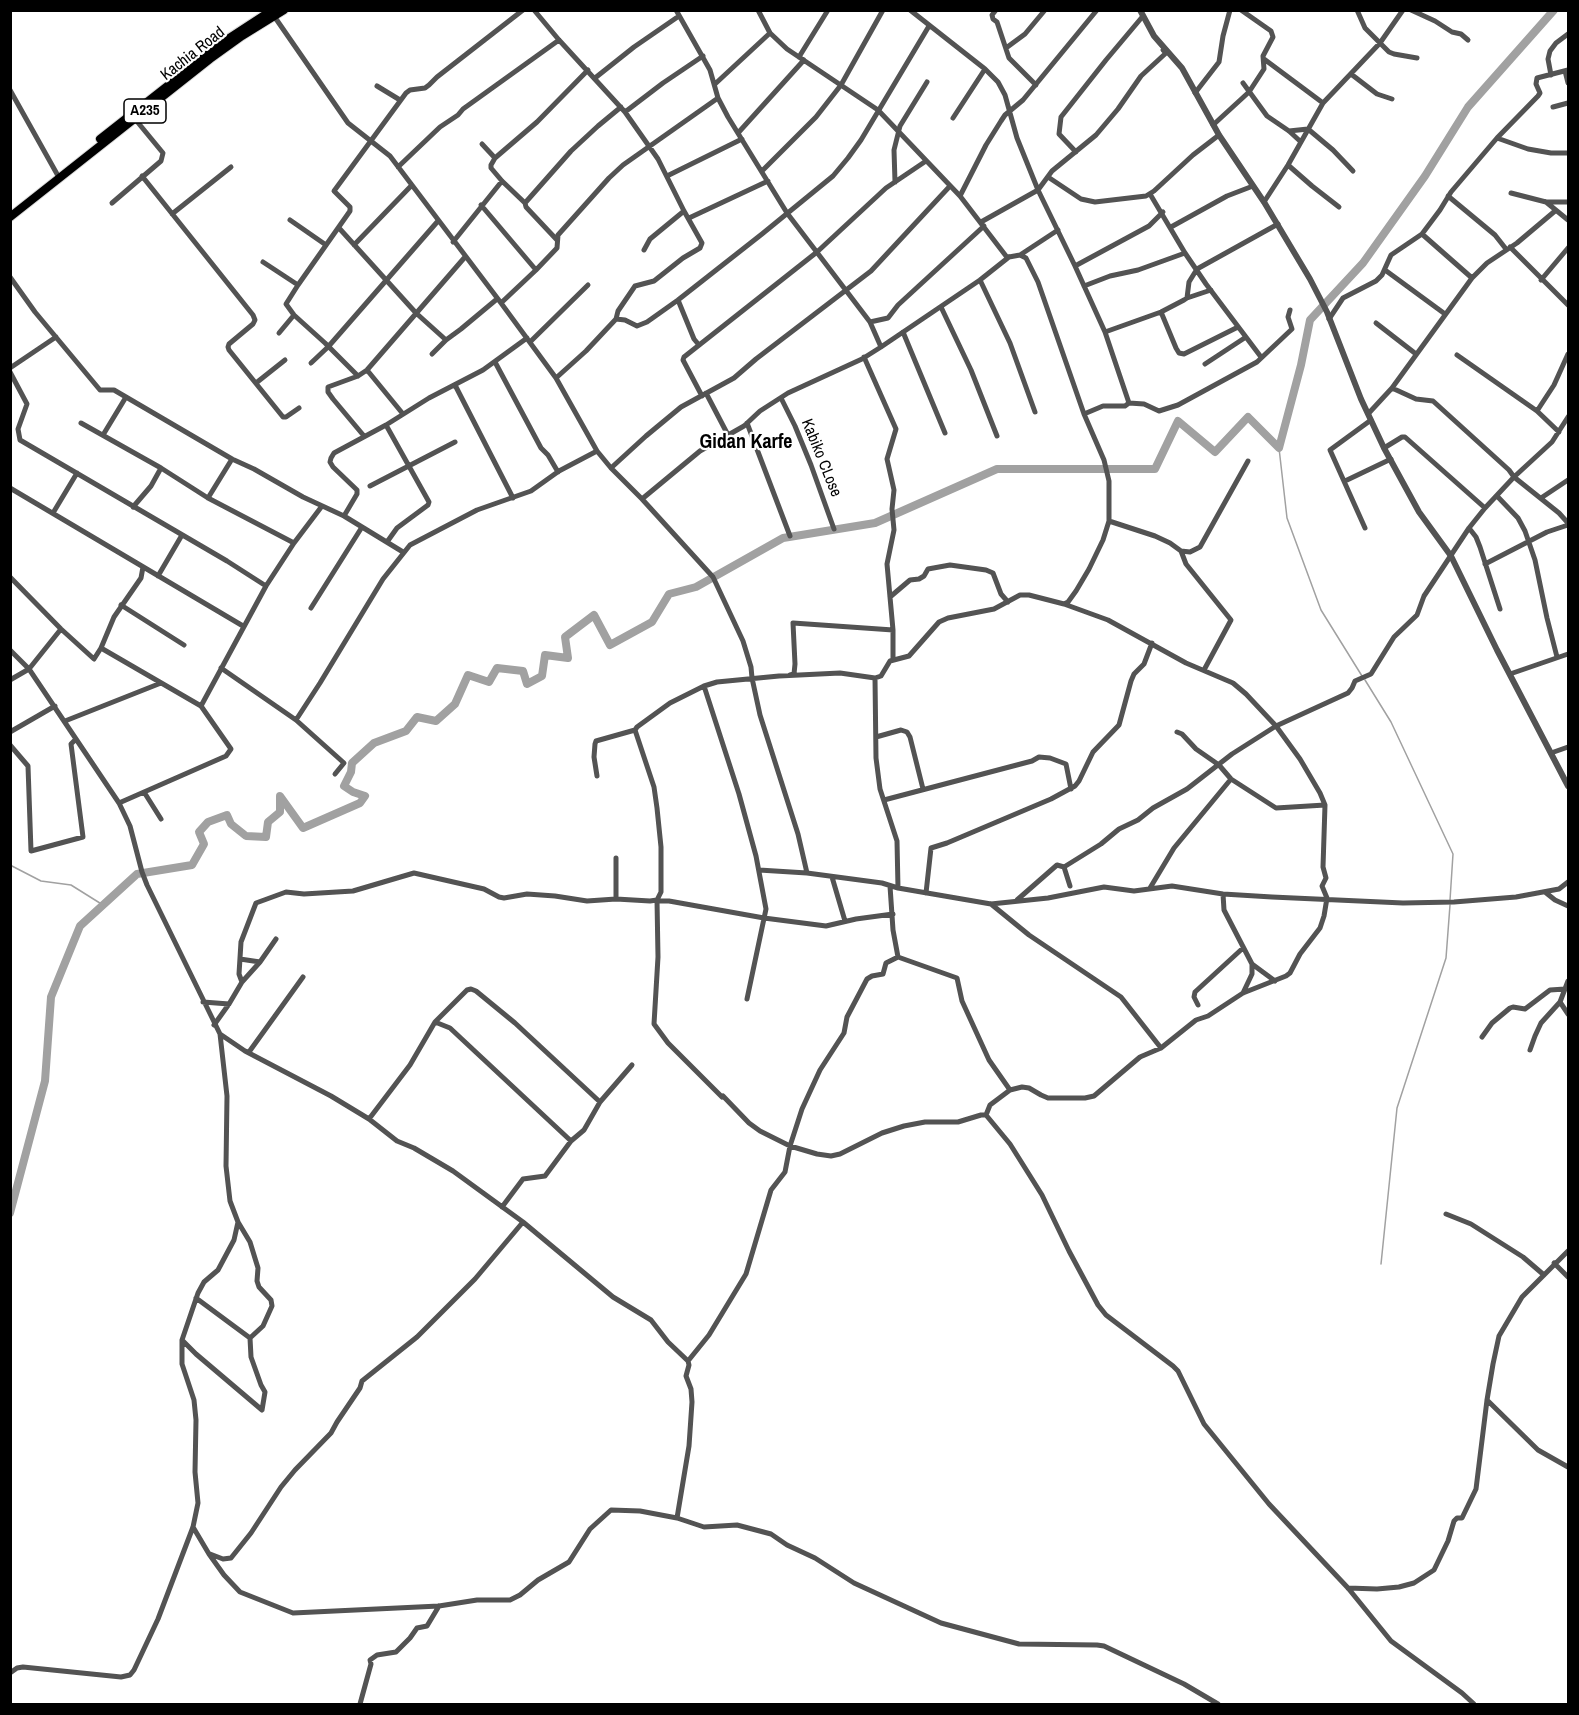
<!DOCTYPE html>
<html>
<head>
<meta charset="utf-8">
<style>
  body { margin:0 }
  #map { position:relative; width:1579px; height:1715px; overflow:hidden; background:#fff; font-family:"Archivo Narrow",sans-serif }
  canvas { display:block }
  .frame { position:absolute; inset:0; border:12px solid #000; pointer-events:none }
</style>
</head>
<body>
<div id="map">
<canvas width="1579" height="1715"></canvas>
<div class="frame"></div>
</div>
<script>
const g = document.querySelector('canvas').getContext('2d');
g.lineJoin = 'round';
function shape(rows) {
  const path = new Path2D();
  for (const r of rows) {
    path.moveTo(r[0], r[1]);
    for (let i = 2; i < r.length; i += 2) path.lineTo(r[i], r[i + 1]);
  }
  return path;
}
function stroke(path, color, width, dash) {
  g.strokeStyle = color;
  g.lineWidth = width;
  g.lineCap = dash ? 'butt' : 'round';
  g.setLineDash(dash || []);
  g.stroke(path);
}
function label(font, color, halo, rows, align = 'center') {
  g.font = font + ' "Archivo Narrow",sans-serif';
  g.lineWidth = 4.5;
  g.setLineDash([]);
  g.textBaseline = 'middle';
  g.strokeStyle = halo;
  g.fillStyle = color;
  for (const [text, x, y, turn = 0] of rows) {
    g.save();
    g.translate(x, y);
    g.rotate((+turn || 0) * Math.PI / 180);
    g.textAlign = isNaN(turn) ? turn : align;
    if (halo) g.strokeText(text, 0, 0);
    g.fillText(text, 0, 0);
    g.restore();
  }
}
stroke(shape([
  [1279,448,1287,518,1321,610,1362,676],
  [1365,680,1391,722,1453,854,1450,900],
  [10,865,41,881,71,885,103,905],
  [1381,1264,1397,1108,1446,958,1450,905]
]), '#a1a1a1', 1.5);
stroke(shape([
  [10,1213,45,1081,51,997,80,926,137,874,192,865,204,844,199,832,208,822,227,815,231,824,246,836,266,837,268,822,280,812,280,796,303,828,360,803,365,796,353,792,344,786,351,772,352,763,374,743,406,731,417,717,436,721,455,704,468,675,489,682,497,668,523,671,527,684,542,676,545,655,568,658,565,637,594,615,610,645,652,622,669,594,696,587,783,538,875,523,997,469,1155,469,1178,421,1215,452,1248,417,1279,448,1301,365,1310,320,1363,263,1425,176,1468,107,1554,10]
]), '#a1a1a1', 8);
const trunk = shape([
  [100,139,226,40,272,10],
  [10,217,210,59,242,36,284,10]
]);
stroke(trunk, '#dbdbdb', 10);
stroke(shape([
  [534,10,559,40,625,112,658,159,684,211,702,243,700,248,683,258,654,281,635,286,618,311,616,319],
  [676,10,710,70,718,98,728,117,787,213,870,322,881,347],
  [910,10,985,69,998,82,1005,95,1017,138,1038,190,1075,266,1105,332,1129,403],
  [996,10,992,15,993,19,997,22,1009,58,1036,85],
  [1357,10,1365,28,1389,52,1394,54,1417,58],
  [1411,10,1435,21,1452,32,1461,34,1468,40],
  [274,16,348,123,390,156,501,303,556,378,597,451,611,468,642,499,713,577,743,641,751,667,752,678,760,715,798,834,807,873],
  [1006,48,1025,34,1045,10],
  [799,57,828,10],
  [1264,59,1323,103],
  [1565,71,1568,83],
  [1351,74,1377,94,1392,99],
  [1551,75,1548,59,1550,51,1556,43,1568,34],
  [595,78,634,47,679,16],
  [1243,83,1267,116,1289,131,1301,142],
  [715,84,770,33],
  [377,86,400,100],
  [10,90,57,174],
  [1195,93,1219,62,1223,36,1230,10],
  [1553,107,1568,103],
  [625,112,663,83,703,56],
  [953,118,985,69],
  [1213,125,1249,92,1264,69,1263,56,1273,37,1271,31,1241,10],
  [1289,131,1308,129,1333,150,1353,171],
  [738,133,804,60],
  [1497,138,1528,149,1551,153,1568,153],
  [482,144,495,158],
  [1076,152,1059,134,1061,117,1106,60,1143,16],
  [1288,165,1312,186,1339,207],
  [398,167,440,127,458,115,463,109,559,40],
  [762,171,816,117,841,85,883,10],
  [142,176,253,315,255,320,253,324,229,344,228,347,229,350,283,417,286,417,299,408],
  [667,176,742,139],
  [1048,177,1081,199,1095,202,1146,196,1154,191,1193,155,1219,135],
  [895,182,894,150,900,126,927,82],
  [1511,193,1546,202,1568,202],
  [1150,194,1185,253,1206,284,1261,357],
  [960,196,986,145,1001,121,1005,115,1023,100,1097,10],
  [1448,196,1495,235,1506,249],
  [1264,202,1288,165,1323,103,1380,43,1403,10],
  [1546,202,1568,220],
  [112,203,161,161,163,153,135,119],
  [525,203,571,151,598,126,621,107],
  [481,205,536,270],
  [172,214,231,167],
  [689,218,768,181],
  [290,220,326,245],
  [981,222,1038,190,1052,171,1096,135,1118,109,1141,76,1166,53,1163,50],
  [1171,227,1227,196,1253,186],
  [339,228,416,313,446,340],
  [1422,234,1472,278],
  [557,240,526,207,525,203,502,181,491,168,491,165,495,158,537,122,588,70],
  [453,242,502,181],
  [354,245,411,186],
  [1510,247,1568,305],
  [644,250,650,239,684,211],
  [1020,255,1058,230],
  [263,262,298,285],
  [1075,266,1149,226,1163,212],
  [1385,270,1445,314],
  [10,277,35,312,100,390,114,390,126,397],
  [980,280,1010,343,1035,412],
  [1541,280,1568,248],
  [1084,286,1110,276,1138,270,1185,253],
  [1187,298,1211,290],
  [678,300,694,339,699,345],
  [501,303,536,270,557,248,558,235,609,178,623,165,718,98],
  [941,307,971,370,997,436],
  [1161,312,1176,348,1179,353,1184,354,1238,327],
  [1329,319,1343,298,1376,281,1382,275,1391,255,1422,234,1440,210,1451,192,1497,138,1538,96,1540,93,1536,84,1537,78,1568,70],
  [870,322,888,318,898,305,984,226],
  [1376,323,1416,354],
  [903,332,945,433],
  [1105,332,1161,312,1184,300,1187,298,1189,282,1197,269,1278,224],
  [279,333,294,315],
  [530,342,588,285],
  [432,354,446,340,461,329,497,299],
  [1457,355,1537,411,1559,432],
  [864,357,896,429,887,459,894,490,892,509,894,530,887,564,893,630,893,660],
  [495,362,541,448,548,455,558,472],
  [311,363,328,347,438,221],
  [1205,364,1246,337],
  [10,368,56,337],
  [367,370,403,414],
  [10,372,27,404,18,429,20,440,227,561,266,586],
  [358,376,325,343,294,315,286,304,298,285,350,211,350,207,334,191,406,93,410,90,425,88,429,85,437,77,523,10],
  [556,378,586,351,616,319,625,320,637,326,647,322,678,300,762,234,833,176,848,158,861,140,929,26],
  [256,383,285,360],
  [455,385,513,498],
  [1392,388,1416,399,1433,401,1509,470,1514,477,1559,513,1568,523],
  [706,393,728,435],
  [702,396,683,360,684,357,817,252,886,188,926,161],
  [781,398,795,426,811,465,834,529],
  [1537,411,1554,385,1568,354],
  [1084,414,1103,406,1125,406,1129,403,1144,404,1159,411,1178,405,1257,362,1292,329,1288,317,1290,310],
  [1368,414,1392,388,1472,278,1487,263,1517,243,1555,211],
  [81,423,161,468,208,498,294,543],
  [747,423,790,536],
  [386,425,429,502,428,505,397,528,387,542],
  [103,435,126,397,232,459,254,469,303,497,344,516,403,552],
  [364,436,333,399,328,392,328,387,358,376,367,370,465,257],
  [1384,448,1402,437,1405,437,1485,508],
  [611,468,646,436,681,407,734,378,756,359,871,271,950,186],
  [1345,481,1391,459],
  [370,486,455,442],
  [10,488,243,626],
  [1497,496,1518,518,1525,531,1535,560,1547,618,1557,657],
  [208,498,232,459],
  [1541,498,1568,480],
  [642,499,700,451,744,426,760,411,788,393,862,359,881,347,980,280,1009,257],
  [133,507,151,486,161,468],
  [53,513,77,473],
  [344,516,357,494,357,490,333,467,330,462,331,458,334,453,386,425,429,398,483,370,527,338],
  [1109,521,1155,536,1170,543,1181,551,1186,564,1231,620,1204,670],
  [1365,528,1330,450,1371,420],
  [1469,528,1476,537,1480,547,1500,609],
  [1181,551,1190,552,1200,547,1248,461],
  [1485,564,1547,532,1568,525],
  [158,576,182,535],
  [10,577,61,629,94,659,101,648,201,706,231,749,226,756,119,803],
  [890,597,910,580,919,579,924,576,928,569,950,565,986,570,993,573,1001,594,1008,602],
  [121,605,184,645],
  [311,608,362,527],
  [101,648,114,617,141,578,143,567],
  [10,650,29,669,119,803,130,826,142,872,147,885,220,1034,245,1051,331,1096,369,1119,397,1141,414,1148,453,1171,523,1222,613,1297,651,1320,668,1342,688,1361,689,1365,686,1376,691,1389,692,1402,689,1446,677,1518],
  [221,668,296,720,320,683,383,579,410,545,477,510,531,491,559,471,597,451],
  [1510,674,1568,654],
  [790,675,794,674,795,664,793,623,893,630],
  [875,678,876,758,880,789,897,841,898,888],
  [10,680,29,669,61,629],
  [704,686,739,794,756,856,766,909,747,999],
  [201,706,266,586,294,543,322,506],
  [296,720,344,763,335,774],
  [65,721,161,683],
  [10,732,55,706],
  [1177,732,1182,734,1196,749,1219,765,1231,779,1276,808,1325,805],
  [876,737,901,730,907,732,910,737,923,789],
  [10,745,28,766,31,851,83,837,71,744,76,739],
  [1551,753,1568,747],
  [597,776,594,757,595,744,596,741,635,730],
  [144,792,161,819],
  [884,800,1032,761,1039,757,1050,758,1066,764,1071,789],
  [1064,867,1070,886],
  [759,870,807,873,882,883,898,888,991,904,1048,898,1104,887,1134,891,1172,886,1223,894,1272,897,1403,903,1454,902,1516,897,1559,889,1568,882],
  [832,877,845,921],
  [890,886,893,930,898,957,957,978,962,1001,989,1060,1010,1090,990,1105,986,1115],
  [1150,888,1174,848,1231,779],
  [1545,892,1555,900,1568,906],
  [926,893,931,848,947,843,1051,799,1075,786,1079,781,1093,752,1119,725,1131,681,1134,674,1144,664,1152,643],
  [1223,894,1224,910,1252,964,1252,974,1243,993],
  [616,899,616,858],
  [657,900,658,957,654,1024,668,1043,722,1097,723,1096,749,1123,760,1131,790,1146,817,1154,831,1156,840,1154,882,1133,904,1126,925,1122,958,1122,981,1115,986,1115,1010,1144,1042,1195,1069,1251,1098,1305,1106,1315,1173,1366,1178,1371,1204,1424,1269,1504,1348,1588,1391,1641,1462,1693,1474,1704],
  [1017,900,1057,865,1064,867,1101,844,1119,829,1138,820,1153,808,1187,789,1232,754,1276,726,1348,693,1352,688,1355,681,1371,674,1394,637,1417,615,1424,596,1469,528,1485,508,1514,477,1552,442,1568,417],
  [658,901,669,901,764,918,826,926,856,919,893,914],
  [991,904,1029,935,1121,997,1161,1048],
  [240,959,260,962],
  [1252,964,1275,981],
  [1568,981,1560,1002,1568,1014],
  [242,982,260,962,276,939],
  [203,1002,229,1004],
  [1198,1005,1194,997,1195,992,1243,948],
  [435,1022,450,1028,571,1141],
  [214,1025,229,1004,242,982,239,974,241,942,256,903,286,892,304,894,353,891,414,873,484,889,499,897,504,898,527,894,555,896,587,901,616,899,650,901,657,900,661,892,661,847,657,808,654,787,635,730,637,727,670,703,704,686,717,682,779,676,840,673,875,678,881,676,890,661,909,656,939,622,948,618,994,609,1020,595,1029,595,1064,604,1068,602,1076,591,1089,569,1103,540,1109,521,1109,481,1104,460,1084,414,1038,282,1026,258,1020,255,1009,257,1006,256,960,196,878,110,787,49,770,33,758,10],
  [1482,1037,1492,1023,1510,1008,1513,1007,1525,1009,1550,990,1565,989],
  [1530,1050,1535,1036,1541,1023,1560,1002],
  [249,1052,303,977],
  [1010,1090,1022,1087,1029,1088,1041,1095,1048,1098,1085,1098,1094,1096,1140,1057,1161,1048,1196,1020,1208,1016,1243,993,1286,976,1290,973,1300,954,1320,928,1324,916,1327,898,1322,886,1326,878,1323,867,1325,805,1320,793,1300,759,1276,726,1246,694,1233,683,1186,663,1108,620,1064,604],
  [369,1119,410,1065,435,1022,467,990,471,989,476,991,515,1023,600,1102],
  [502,1207,523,1179,545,1176,571,1141,584,1130,600,1102,632,1065],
  [1446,1214,1471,1224,1523,1257,1544,1275],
  [1554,1263,1568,1277],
  [196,1298,250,1338],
  [182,1340,196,1354,262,1410,265,1392,261,1385,251,1357,250,1338,263,1326,272,1306,271,1300,259,1287,257,1281,258,1268,250,1242,238,1222],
  [688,1361,709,1335,746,1274,771,1190,785,1172,790,1146,802,1109,820,1070,844,1033,847,1017,867,979,872,976,883,974,886,963,898,957],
  [1487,1400,1538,1450,1568,1467],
  [193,1527,209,1554,224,1575,240,1592,293,1613,439,1606,477,1600,510,1600,520,1595,538,1580,569,1562,590,1529,611,1510,640,1511,677,1518,704,1527,737,1525,771,1534,787,1545,815,1558,854,1583,941,1623,1019,1644,1097,1645,1104,1646,1184,1684,1218,1704],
  [210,1554,223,1559,231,1558,251,1533,281,1487,295,1470,331,1433,337,1422,360,1388,362,1381,417,1337,475,1279,523,1222],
  [1348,1588,1377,1589,1399,1587,1414,1583,1434,1570,1448,1541,1454,1521,1457,1518,1462,1518,1476,1489,1487,1400,1493,1364,1499,1336,1522,1297,1568,1251],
  [10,1673,17,1668,23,1667,121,1677,130,1675,134,1670,158,1619,193,1527,198,1503,195,1472,196,1420,194,1400,182,1364,182,1340,198,1293,204,1282,218,1270,234,1240,238,1222,230,1201,226,1166,227,1096,220,1034],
  [360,1704,371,1664,370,1660,377,1655,396,1652,410,1638,417,1628,427,1626,439,1606]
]), '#535353', 5);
stroke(shape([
  [1140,10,1154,36,1182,68,1219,135,1264,202,1310,279,1327,312,1361,399,1384,448,1419,512,1451,556,1497,650,1568,786]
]), '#535353', 6);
stroke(trunk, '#000', 8);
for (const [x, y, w] of [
  [145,111,42]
]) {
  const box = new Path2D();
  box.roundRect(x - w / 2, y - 12, w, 24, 4.5);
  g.fillStyle = '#fff';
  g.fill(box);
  stroke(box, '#000', 1.5);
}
label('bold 15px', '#000', null, [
  ["A235",145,111]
]);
label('16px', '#000', '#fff', [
  ["Kachia Road",193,54,-38],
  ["Kabiko CLose",821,458,68]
]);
label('bold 20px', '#000', '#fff', [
  ["Gidan Karfe",746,443]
]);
</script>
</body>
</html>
